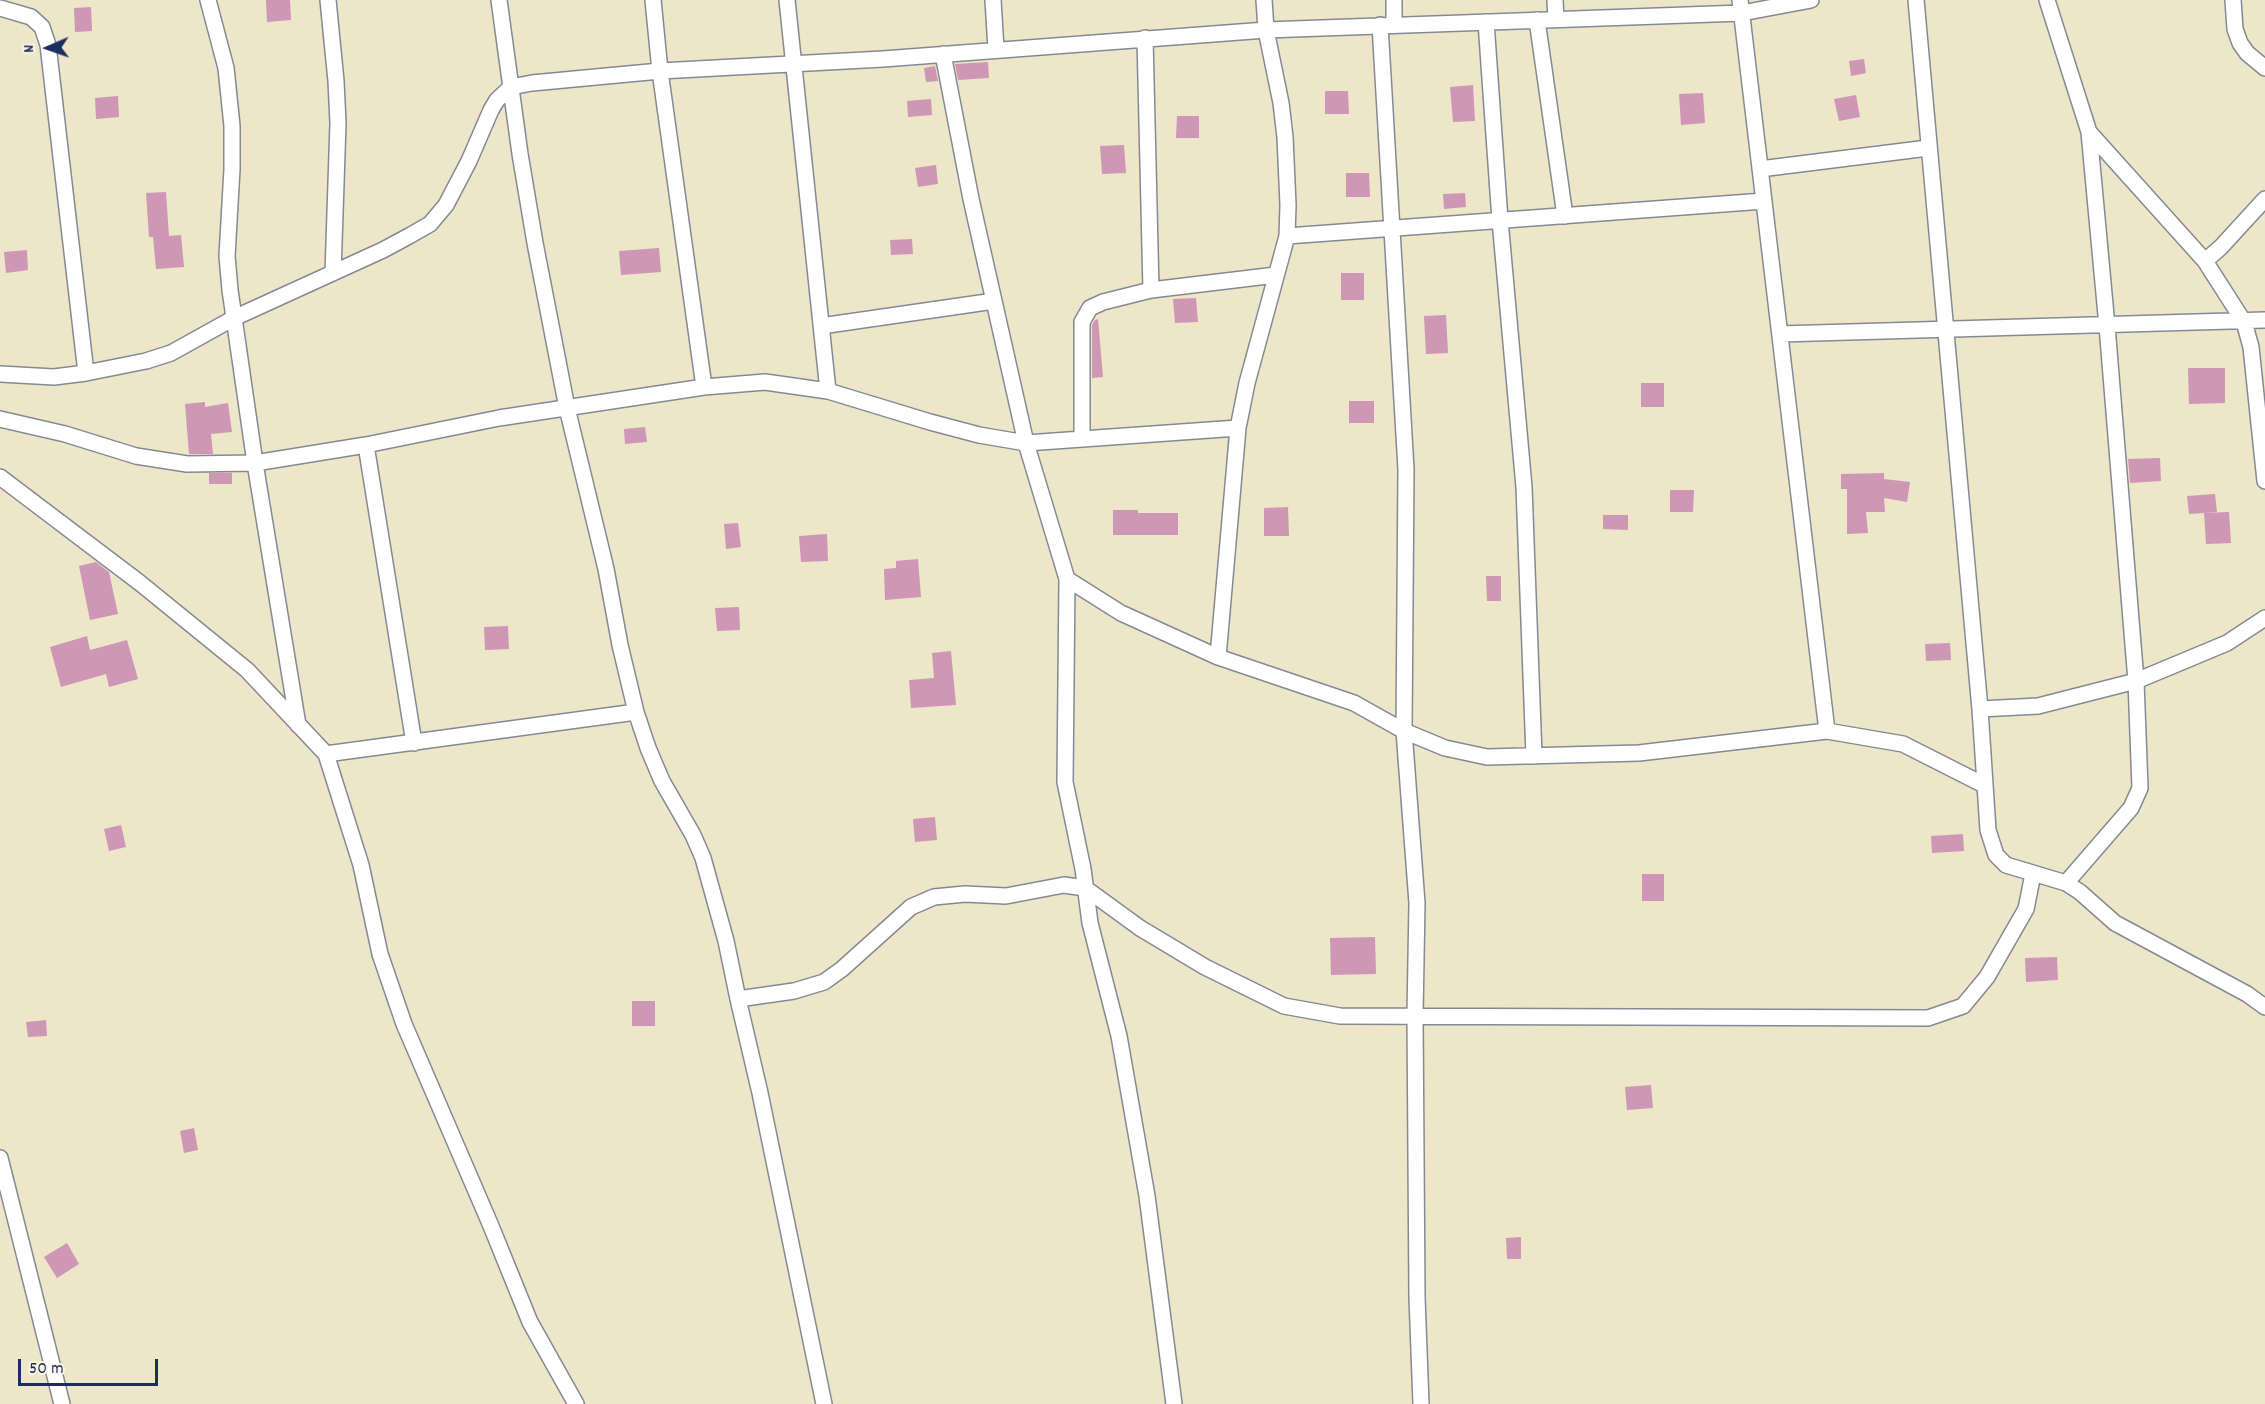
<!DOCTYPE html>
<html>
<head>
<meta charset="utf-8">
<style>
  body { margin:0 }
  #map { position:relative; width:2265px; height:1404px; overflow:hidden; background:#ede6c8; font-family:Dekko,sans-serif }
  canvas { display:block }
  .north { position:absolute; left:18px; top:18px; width:60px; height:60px; -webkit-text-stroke:4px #fcf5e5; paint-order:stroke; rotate:268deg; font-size:16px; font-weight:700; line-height:24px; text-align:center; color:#1b2f5e }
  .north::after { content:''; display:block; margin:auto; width:21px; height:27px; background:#1b2f5e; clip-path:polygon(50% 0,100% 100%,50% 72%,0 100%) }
  .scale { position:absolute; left:18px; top:1359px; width:140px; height:27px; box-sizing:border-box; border:3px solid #1b2f5e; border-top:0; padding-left:8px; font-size:18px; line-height:21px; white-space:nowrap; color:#1b2f5e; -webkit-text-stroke:4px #fcf5e5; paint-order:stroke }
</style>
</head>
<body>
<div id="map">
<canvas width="2265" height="1404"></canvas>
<div class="north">N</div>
<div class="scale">50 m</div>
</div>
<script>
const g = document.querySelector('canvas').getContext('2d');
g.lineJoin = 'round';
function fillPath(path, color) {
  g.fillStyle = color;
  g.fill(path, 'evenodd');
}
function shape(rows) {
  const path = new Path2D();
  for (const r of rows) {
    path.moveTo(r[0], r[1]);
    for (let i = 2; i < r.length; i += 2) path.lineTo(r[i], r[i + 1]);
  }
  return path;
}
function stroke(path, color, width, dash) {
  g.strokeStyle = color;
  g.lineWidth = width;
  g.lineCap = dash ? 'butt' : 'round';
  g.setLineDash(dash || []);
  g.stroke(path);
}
fillPath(shape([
  [266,0,290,0,291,20,267,22],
  [91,7,92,31,75,32,74,8],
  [1864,59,1866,73,1851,76,1849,61],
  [988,62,989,78,958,80,955,64],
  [935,66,938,81,926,82,924,68],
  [1473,85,1475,121,1453,122,1450,87],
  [1325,91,1348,91,1349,114,1325,114],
  [1703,93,1705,123,1681,125,1679,94],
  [1856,95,1860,117,1839,121,1834,99],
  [118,96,119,117,96,119,95,98],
  [931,99,932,115,908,117,907,101],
  [1177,116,1199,116,1199,138,1176,138],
  [1124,145,1126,173,1102,174,1100,146],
  [936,165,938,184,918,187,915,168],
  [1346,173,1369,173,1370,197,1346,197],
  [166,192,169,236,181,235,184,267,156,269,153,237,149,237,146,193],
  [1465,193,1466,207,1444,209,1443,194],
  [912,239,913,254,891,255,890,240],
  [659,248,661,272,621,275,619,251],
  [27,250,28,270,6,273,4,252],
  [1341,273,1364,273,1364,300,1341,300],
  [1196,298,1198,322,1175,323,1173,299],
  [1446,315,1448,353,1426,354,1424,316],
  [1098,319,1103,377,1092,378,1092,325,1095,320],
  [2188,368,2225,368,2225,403,2189,404],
  [1641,383,1664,383,1664,407,1641,407],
  [1349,401,1374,401,1374,423,1349,423],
  [205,402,205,407,228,403,232,432,211,434,213,454,189,454,185,404],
  [645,427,647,442,625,444,624,429],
  [2160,458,2161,481,2130,483,2128,459],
  [209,473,232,473,232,484,209,484],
  [1884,473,1884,479,1910,482,1907,502,1884,498,1885,512,1866,512,1868,533,1847,534,1847,489,1841,489,1841,474],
  [1670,490,1694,490,1693,512,1670,512],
  [2215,494,2217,512,2189,514,2187,496],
  [1288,507,1289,536,1264,536,1264,508],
  [1113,510,1138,510,1138,513,1178,513,1178,535,1113,535],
  [2229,512,2231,543,2206,544,2204,513],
  [1603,515,1628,515,1628,530,1603,529],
  [738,523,741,547,726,549,724,524],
  [827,534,828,561,801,562,799,536],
  [918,559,921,597,885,600,884,569,896,568,896,561],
  [96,562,109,572,118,614,90,620,79,566],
  [1486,576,1501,576,1501,601,1487,601],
  [739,607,740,630,717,631,715,608],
  [508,626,509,649,485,650,484,627],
  [87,636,90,650,127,640,138,679,109,687,106,674,61,687,50,647],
  [1950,643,1951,660,1926,661,1925,644],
  [951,651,956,705,911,708,909,680,934,678,932,653],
  [935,817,937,840,915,842,913,819],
  [121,825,126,847,109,851,104,829],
  [1963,834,1964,851,1932,853,1931,836],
  [1642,874,1664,874,1664,901,1642,901],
  [1375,937,1376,974,1331,975,1330,938],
  [2057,957,2058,980,2026,982,2025,958],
  [632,1001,655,1001,655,1026,632,1026],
  [46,1020,47,1036,28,1037,26,1022],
  [1651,1085,1653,1108,1627,1110,1625,1087],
  [194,1128,198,1150,184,1153,180,1131],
  [1521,1237,1521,1259,1507,1259,1506,1238],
  [67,1243,79,1264,57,1278,44,1257]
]), '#cd97b5');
const street = shape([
  [208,0,226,68,232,126,232,169,227,256,230,290,255,463,298,725],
  [328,0,336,81,338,123,333,273],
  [499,0,520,154,535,243,567,408,606,569,620,645,636,712,648,748,662,781,693,835,703,858,726,941,738,999,760,1093,824,1404],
  [653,0,660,71,704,387],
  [787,0,828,391],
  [993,0,996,49],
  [1394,0,1394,25],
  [1555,0,1556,19],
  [1740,0,1827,731],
  [1916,0,1980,709,1988,830,1996,855,2006,865,2066,883,2080,892,2115,923,2247,994,2265,1007],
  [2047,0,2089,132,2107,326,2136,681,2140,788,2131,808,2066,883],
  [2233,0,2235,29,2240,43,2247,53,2265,68],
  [0,8,31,17,42,27,48,45,86,373],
  [1537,20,1565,216],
  [1486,22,1500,220,1524,487,1534,756],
  [1380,25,1406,469,1404,731,1417,903,1415,1015,1417,1297,1421,1404],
  [1145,38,1151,290],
  [943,54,971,199,1026,443,1067,579,1065,782,1083,869,1090,923,1119,1036,1147,1196,1174,1404],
  [2089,132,2205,261,2244,322,2251,347,2265,481],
  [1760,169,1928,148],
  [1287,236,1764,201],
  [2205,261,2221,247,2265,199],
  [821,326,994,301],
  [1780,334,2265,320],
  [0,374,54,377,86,373,146,361,171,353,234,318,383,250,409,236,430,224,446,205,469,161,491,110,497,100,511,87,532,83,660,71,883,59,1266,30,1742,13,1811,0],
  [0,419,65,434,136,456,187,464,255,463,366,445,499,418,704,387,765,382,828,391,930,422,979,435,1026,443,1238,428],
  [1082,439,1082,322,1090,308,1103,302,1151,290,1276,275],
  [366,445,414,743],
  [0,477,140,583,247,670,326,754,361,865,380,954,404,1024,491,1226,530,1322,576,1404],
  [1067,579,1121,613,1218,657,1354,703,1404,731,1445,748,1487,757,1639,753,1827,731,1903,744,1984,785],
  [1218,657,1238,428,1247,383,1287,236,1288,205,1285,137,1281,103,1266,30,1264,0],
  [1980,709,2038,706,2136,681,2227,643,2265,618],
  [326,754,636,712],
  [738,999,794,991,824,982,842,969,911,907,934,897,965,894,1006,896,1064,885,1085,888,1140,928,1205,967,1284,1006,1340,1016,1928,1018,1963,1006,1987,977,2026,909,2033,874],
  [0,1158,62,1404]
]);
stroke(street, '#848a93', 18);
stroke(street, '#fff', 15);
</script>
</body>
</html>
